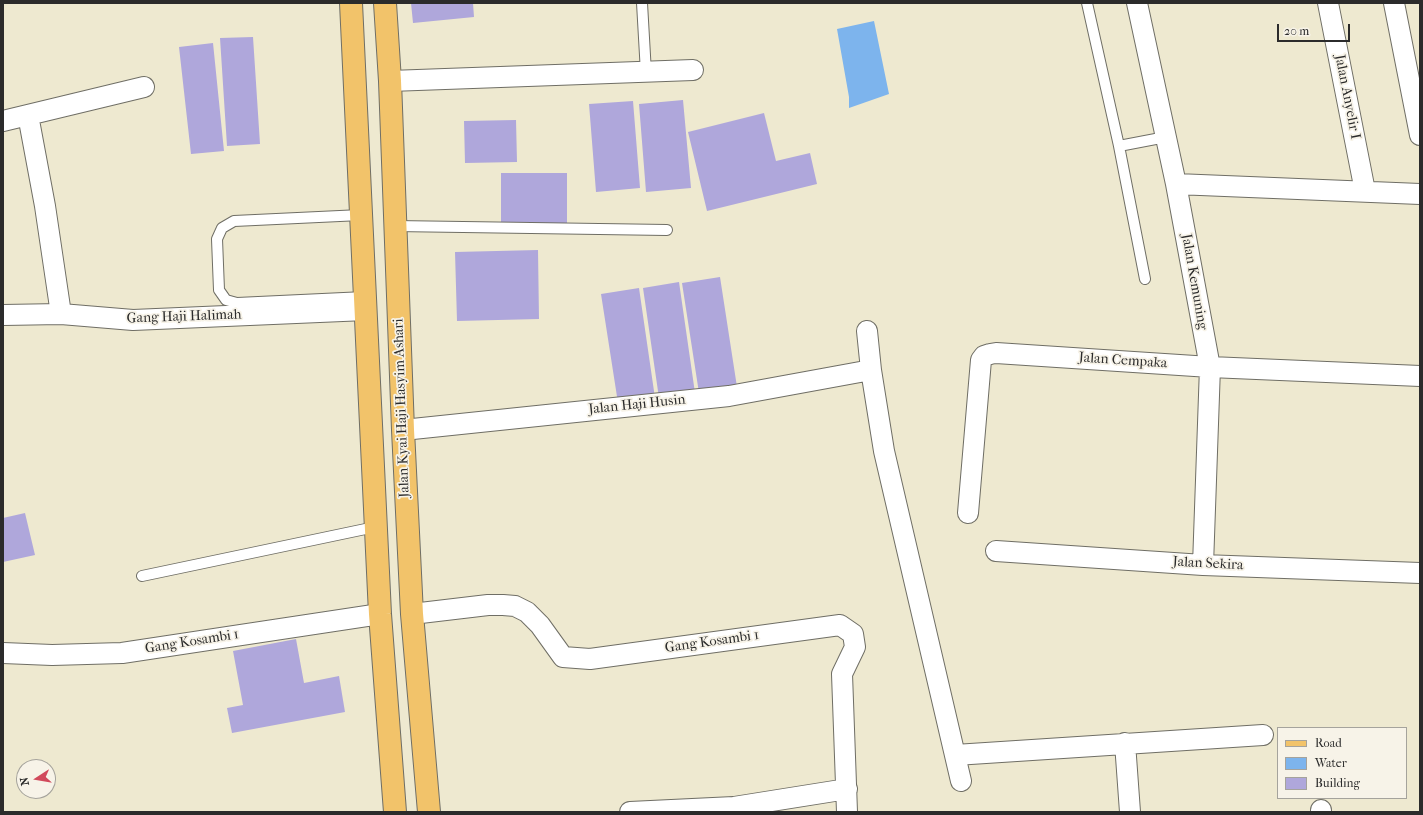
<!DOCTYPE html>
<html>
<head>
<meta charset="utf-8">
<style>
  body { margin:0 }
  #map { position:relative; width:1423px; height:815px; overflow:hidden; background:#eee9d0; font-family:"IM FELL French Canon",serif }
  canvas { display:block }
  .frame { position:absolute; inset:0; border:4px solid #2b2b2b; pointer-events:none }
  .legend { position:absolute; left:1277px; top:727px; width:130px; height:72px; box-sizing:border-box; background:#f7f3e8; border:1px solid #a5a39c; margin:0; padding:5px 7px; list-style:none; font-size:12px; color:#2b2b2b }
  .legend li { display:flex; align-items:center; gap:8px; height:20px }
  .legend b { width:20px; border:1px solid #a5a39c }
  .north { position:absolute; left:16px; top:759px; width:40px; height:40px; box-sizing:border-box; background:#f7f3e8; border:1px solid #a5a39c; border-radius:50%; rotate:258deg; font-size:11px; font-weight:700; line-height:16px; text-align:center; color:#2b2b2b }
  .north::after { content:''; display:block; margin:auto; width:14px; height:18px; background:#d1495b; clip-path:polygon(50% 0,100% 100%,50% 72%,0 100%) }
  .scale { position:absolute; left:1277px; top:24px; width:73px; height:18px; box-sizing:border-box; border:2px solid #2b2b2b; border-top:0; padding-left:5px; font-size:12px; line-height:14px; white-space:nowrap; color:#2b2b2b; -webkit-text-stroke:3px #f7f3e8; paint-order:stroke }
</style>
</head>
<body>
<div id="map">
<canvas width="1423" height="815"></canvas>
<div class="frame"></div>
<ul class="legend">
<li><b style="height:5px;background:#f2c36a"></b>Road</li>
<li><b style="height:11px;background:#7db4ed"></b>Water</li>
<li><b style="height:11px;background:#afa7db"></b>Building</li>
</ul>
<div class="north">N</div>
<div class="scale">20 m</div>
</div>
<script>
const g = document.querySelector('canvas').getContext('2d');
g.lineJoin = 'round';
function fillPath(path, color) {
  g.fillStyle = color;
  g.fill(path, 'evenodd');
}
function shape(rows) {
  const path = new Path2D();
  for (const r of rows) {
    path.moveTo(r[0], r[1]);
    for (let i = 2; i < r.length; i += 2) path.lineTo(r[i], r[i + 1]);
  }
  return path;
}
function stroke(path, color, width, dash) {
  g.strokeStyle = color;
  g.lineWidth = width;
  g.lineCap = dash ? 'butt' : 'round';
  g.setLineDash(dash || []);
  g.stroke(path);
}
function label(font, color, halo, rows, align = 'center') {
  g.font = font + ' "IM FELL French Canon",serif';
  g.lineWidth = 3.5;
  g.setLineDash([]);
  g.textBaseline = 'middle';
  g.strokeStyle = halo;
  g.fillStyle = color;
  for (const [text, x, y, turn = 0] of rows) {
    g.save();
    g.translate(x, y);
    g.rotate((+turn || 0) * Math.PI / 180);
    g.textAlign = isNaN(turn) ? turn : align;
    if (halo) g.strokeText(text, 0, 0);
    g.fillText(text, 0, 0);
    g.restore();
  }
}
fillPath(shape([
  [874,21,889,94,849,108,849,97,837,29]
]), '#7db4ed');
fillPath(shape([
  [411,3,473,3,474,17,413,23],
  [253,37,260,144,227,146,220,38],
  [213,43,224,151,191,154,179,47],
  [683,100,691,188,646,192,639,104],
  [633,101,640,188,596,192,589,104],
  [764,113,776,161,810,153,817,184,707,211,688,132],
  [516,120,517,162,465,163,464,121],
  [501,173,567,173,567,223,501,223],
  [538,250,539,319,457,321,455,252],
  [720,277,737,387,699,393,682,283],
  [679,282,695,393,659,398,643,288],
  [639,288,655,398,618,403,601,294],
  [25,513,35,555,3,562,3,518],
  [296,639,304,683,339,676,345,712,232,733,227,708,243,705,233,651]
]), '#afa7db');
const service = shape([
  [642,3,646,73],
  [1087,3,1119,146,1145,279],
  [1119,146,1166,137],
  [361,215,234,221,222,228,217,239,219,290,226,300,237,303,365,297],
  [395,226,667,230],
  [142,576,375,527]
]);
const minor = shape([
  [1137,3,1176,184,1210,367,1203,565],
  [1328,3,1365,191],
  [1394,3,1420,135],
  [390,81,693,70],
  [28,115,45,206,61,314],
  [3,121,144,87],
  [1176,184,1420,194],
  [3,315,61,314,133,320,366,310],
  [867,331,871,370,884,451,961,781],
  [403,430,729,396,871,370],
  [968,513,981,360,984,356,990,354,996,353,1210,367,1420,376],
  [996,551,1203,565,1420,573],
  [412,614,488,605,503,605,515,606,527,612,540,625,563,657,590,659,840,625,853,634,855,647,842,674,847,812],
  [3,653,52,655,122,653,380,614],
  [1125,743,1130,812],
  [955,755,1263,735],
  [1321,810,1321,812],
  [630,812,734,807,847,789]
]);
const primary = shape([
  [351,3,380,614,395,812],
  [385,3,390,81,403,430,412,614,429,812]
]);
stroke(service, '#6f6e65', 12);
stroke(minor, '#6f6e65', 22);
stroke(primary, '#6f6e65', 24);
stroke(service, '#fff', 10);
stroke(minor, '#fff', 20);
stroke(primary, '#f2c36a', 22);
label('14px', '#2b2b2b', '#f7f3e8', [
  ["Jalan Anyelir I",1347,97,79],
  ["Jalan Kemuning",1194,282,80],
  ["Gang Haji Halimah",184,317,-2],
  ["Jalan Cempaka",1123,361,4],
  ["Jalan Haji Husin",637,405,-6],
  ["Jalan Kyai Haji Hasyim Ashari",402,408,-92],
  ["Jalan Sekira",1208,564,3],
  ["Gang Kosambi 1",192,642,-9],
  ["Gang Kosambi 1",712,642,-8]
]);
</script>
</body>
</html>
